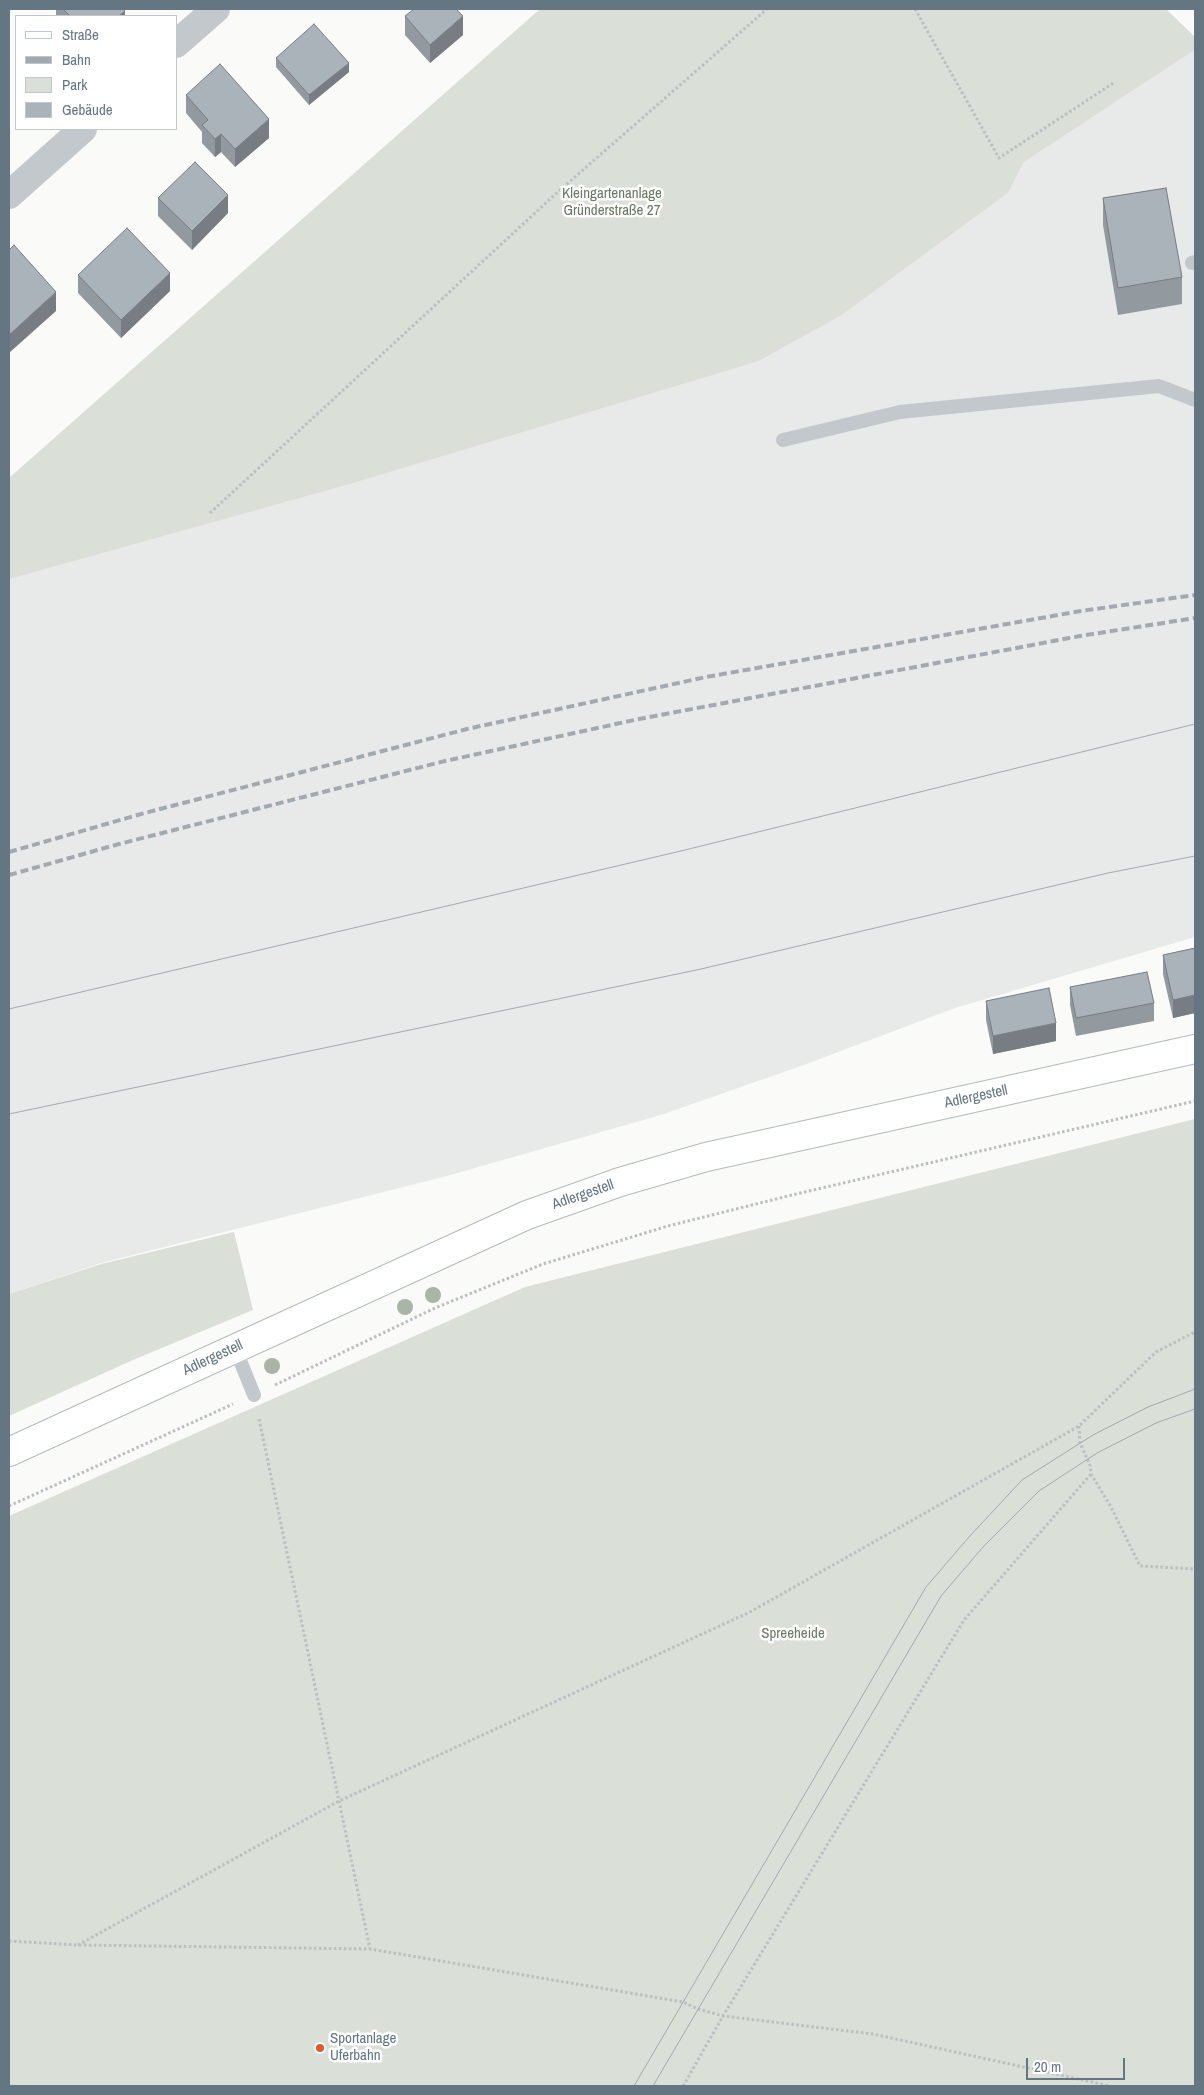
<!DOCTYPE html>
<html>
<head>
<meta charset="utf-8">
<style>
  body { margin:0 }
  #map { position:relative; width:1204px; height:2095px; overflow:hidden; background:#fafaf8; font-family:"Archivo Narrow",sans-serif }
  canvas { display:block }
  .frame { position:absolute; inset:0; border:10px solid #657683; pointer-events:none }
  .legend { position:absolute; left:15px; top:15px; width:162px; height:115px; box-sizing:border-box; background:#fff; border:1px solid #c1c8cd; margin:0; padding:6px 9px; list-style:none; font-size:15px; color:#657683 }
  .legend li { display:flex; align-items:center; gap:10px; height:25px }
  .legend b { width:25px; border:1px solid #c1c8cd }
  .scale { position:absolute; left:1026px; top:2058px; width:99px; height:22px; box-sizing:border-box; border:2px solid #657683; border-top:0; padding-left:6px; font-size:15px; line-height:18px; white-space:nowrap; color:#657683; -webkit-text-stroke:4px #fff; paint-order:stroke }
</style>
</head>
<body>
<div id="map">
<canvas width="1204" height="2095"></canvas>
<div class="frame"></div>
<ul class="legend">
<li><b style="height:6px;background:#fff"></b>Straße</li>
<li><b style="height:6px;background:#a2aab0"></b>Bahn</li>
<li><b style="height:14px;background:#dadfd7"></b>Park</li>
<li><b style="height:14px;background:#aab3b9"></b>Gebäude</li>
</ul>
<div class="scale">20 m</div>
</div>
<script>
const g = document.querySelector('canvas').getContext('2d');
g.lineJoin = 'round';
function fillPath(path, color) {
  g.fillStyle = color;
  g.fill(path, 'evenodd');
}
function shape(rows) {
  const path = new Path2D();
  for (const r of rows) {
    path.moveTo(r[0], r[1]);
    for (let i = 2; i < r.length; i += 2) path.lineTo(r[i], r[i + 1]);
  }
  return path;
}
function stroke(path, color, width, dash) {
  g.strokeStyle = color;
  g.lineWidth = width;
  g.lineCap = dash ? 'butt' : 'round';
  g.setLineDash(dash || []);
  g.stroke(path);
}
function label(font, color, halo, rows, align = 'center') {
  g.font = font + ' "Archivo Narrow",sans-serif';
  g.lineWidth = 5;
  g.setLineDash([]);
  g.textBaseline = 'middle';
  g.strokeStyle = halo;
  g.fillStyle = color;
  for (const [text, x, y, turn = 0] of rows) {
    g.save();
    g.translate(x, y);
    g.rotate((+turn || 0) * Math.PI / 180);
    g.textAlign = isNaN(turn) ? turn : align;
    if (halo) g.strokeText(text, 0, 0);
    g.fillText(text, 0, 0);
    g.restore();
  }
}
fillPath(shape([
  [1195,50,1195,937,955,1008,801,1066,661,1115,447,1176,101,1263,9,1294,9,573,759,361,842,315,1008,193,1024,162]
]), '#e8e9e9');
fillPath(shape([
  [540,9,1166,9,1195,37,1195,50,1024,162,1008,193,842,315,759,361,346,485,9,579,9,478],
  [1195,1119,1195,2086,9,2086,9,1516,525,1287],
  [234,1232,253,1310,133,1360,9,1416,9,1294,101,1264]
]), '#dadfd7');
const secondary = shape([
  [9,1452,527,1215,620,1182,706,1157,1195,1049]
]);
stroke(secondary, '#b3babf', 30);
stroke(shape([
  [915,9,999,158,1115,82],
  [210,513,560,190,767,9],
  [275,1385,435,1308,543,1264,668,1226,792,1195,1195,1101],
  [259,1419,370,1949],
  [1079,1426,1080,1443,1090,1465,1091,1474,1111,1507,1140,1566,1195,1569],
  [9,1506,233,1404],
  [9,1941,78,1945,370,1949,683,2002,698,2009,723,2016,873,2034,1110,2086],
  [78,1945,339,1801,750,1612,1079,1426,1156,1352,1195,1332],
  [683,2086,723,2016,964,1620,1091,1474]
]), '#bbbfc2', 3, [2.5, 2.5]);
stroke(shape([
  [1192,263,1195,262],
  [783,440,900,412,1159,386,1195,400],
  [235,1348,254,1395]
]), '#c3c8cc', 14);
stroke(shape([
  [176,44,216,9],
  [9,195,83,129]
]), '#c3c8cc', 28);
stroke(secondary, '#fff', 28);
stroke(shape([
  [9,1009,685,850,1195,724],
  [9,1114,701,969,1108,873,1195,856],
  [634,2086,926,1587,969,1537,1022,1480,1093,1435,1148,1407,1195,1389],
  [653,2086,941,1596,983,1547,1039,1491,1097,1453,1156,1423,1195,1409]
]), '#a2aab0', 1);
stroke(shape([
  [9,852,141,814,467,729,706,677,1081,611,1195,595],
  [9,875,119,844,445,761,639,719,1080,636,1195,618]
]), '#a2aab0', 4, [8, 4]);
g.fillStyle = '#aab4a7';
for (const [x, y] of [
  [433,1295],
  [405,1307],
  [272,1366]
]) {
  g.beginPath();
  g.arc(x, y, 8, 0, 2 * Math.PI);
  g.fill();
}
fillPath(shape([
  [56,9,123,9,125,16,56,16],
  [405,16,463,35,430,63,405,35],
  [276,58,349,72,309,105,276,67],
  [186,95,269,138,235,167,221,152,215,157,202,143,202,132,186,113],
  [158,198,228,213,192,250,158,216],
  [1103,198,1182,277,1182,304,1118,315,1103,225],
  [78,275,170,291,121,338,78,293],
  [1195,948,1195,1013,1173,1018,1163,974,1163,955],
  [1070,987,1154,1003,1154,1021,1076,1036,1070,1005],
  [986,1001,1056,1041,993,1054,986,1020]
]), '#929a9f');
fillPath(shape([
  [125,11,125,16,119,16],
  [463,16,463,35,430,63,430,45],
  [349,63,349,72,309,105,309,95],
  [269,119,269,138,235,167,235,149],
  [221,134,221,152,215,157,215,139],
  [228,195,228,213,192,250,192,231],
  [170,273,170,291,121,338,121,320],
  [56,292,56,311,9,353,9,335],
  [1195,995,1195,1013,1173,1018,1173,1000],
  [1056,1023,1056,1041,993,1054,993,1036]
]), '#777d82');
const building = shape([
  [63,9,123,9,125,11,119,16,70,16,63,9],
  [414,9,456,9,463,16,430,45,405,16,414,9],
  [314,24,349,63,309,95,276,58,314,24],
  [220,64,269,119,235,149,221,134,215,139,202,125,208,120,186,95,220,64],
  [195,162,228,195,192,231,158,198,195,162],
  [1166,188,1182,277,1118,288,1103,198,1166,188],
  [127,228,170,273,121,320,78,275,127,228],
  [14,245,56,292,9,335,9,250,14,245],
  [1195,948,1195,995,1173,1000,1163,955,1195,948],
  [1147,972,1154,1003,1076,1018,1070,987,1147,972],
  [1049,988,1056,1023,993,1036,986,1001,1049,988]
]);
fillPath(building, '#aab3b9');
stroke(building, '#777d82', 1);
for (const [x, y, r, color] of [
  [320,2048,5,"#e4572e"]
]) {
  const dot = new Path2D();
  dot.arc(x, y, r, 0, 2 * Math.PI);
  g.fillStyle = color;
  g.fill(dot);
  stroke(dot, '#fff', 2);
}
label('15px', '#687a64', '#fff', [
  ["Kleingartenanlage",612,194],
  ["Gründerstraße 27",612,211],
  ["Spreeheide",793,1634]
]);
label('15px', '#657683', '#fff', [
  ["Adlergestell",976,1097,-12],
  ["Adlergestell",583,1195,-19],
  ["Adlergestell",213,1358,-25]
]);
label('15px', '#657683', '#fff', [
  ["Sportanlage",330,2039],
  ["Uferbahn",330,2056]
], 'left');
</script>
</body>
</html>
